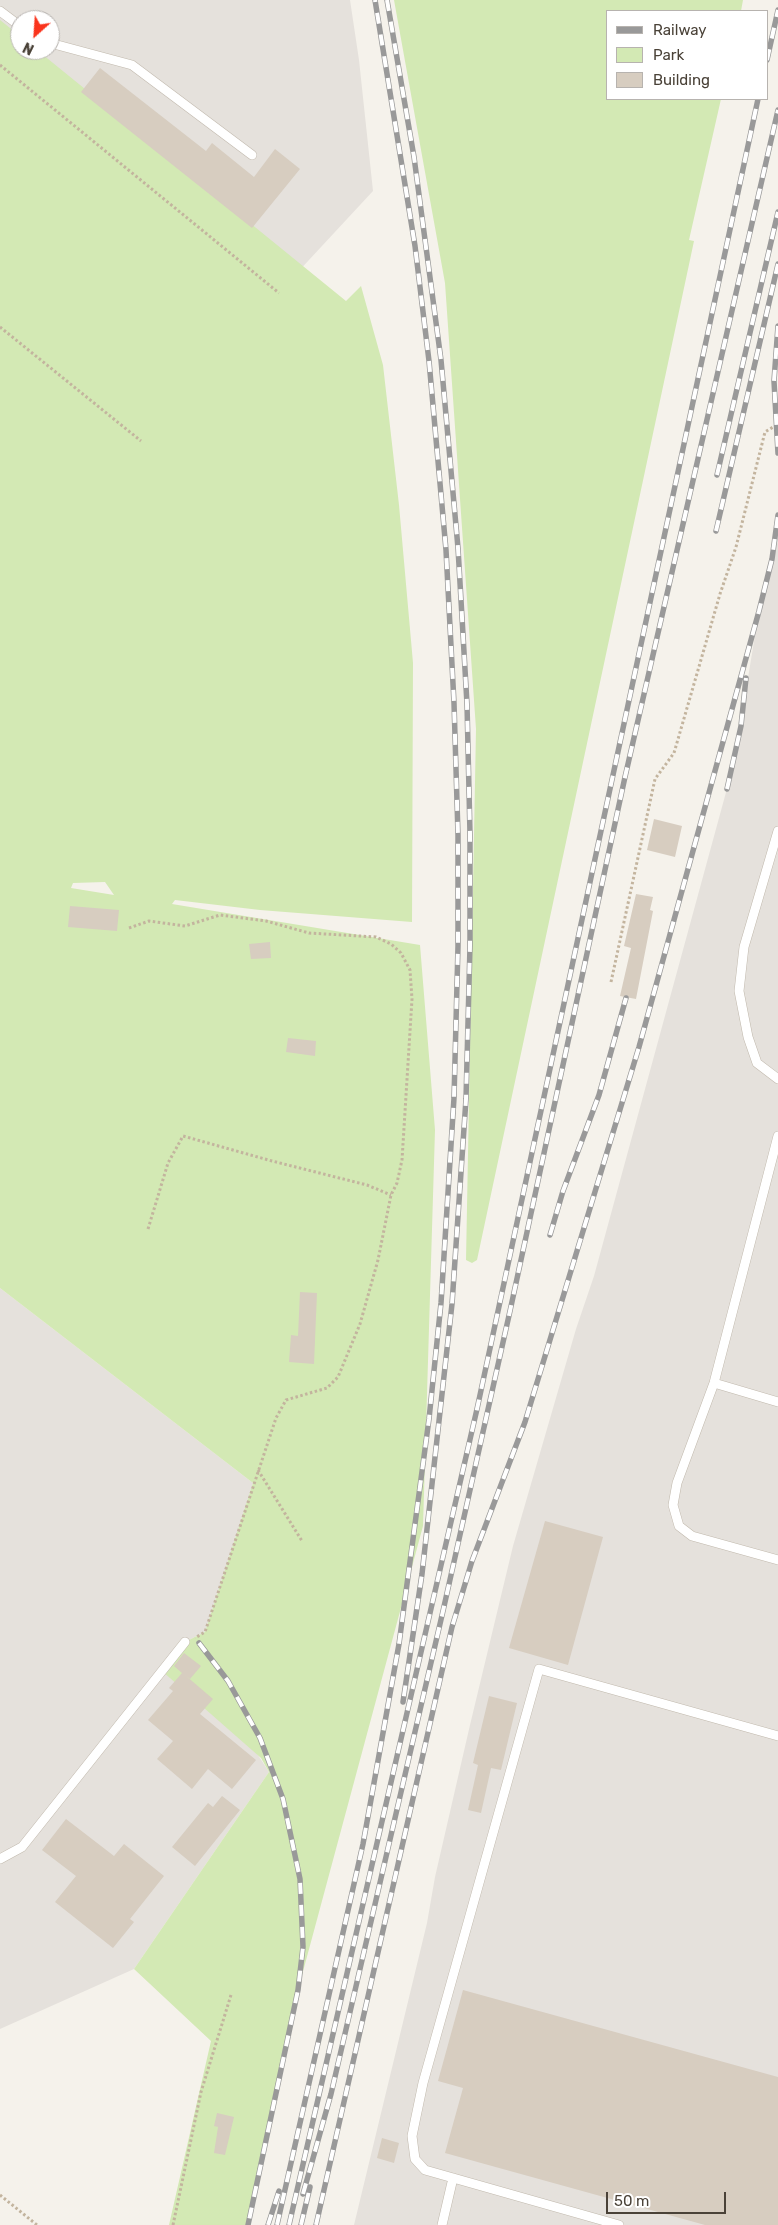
<!DOCTYPE html>
<html>
<head>
<meta charset="utf-8">
<style>
  body { margin:0 }
  #map { position:relative; width:778px; height:2225px; overflow:hidden; background:#f5f2eb; font-family:Rubik,sans-serif }
  canvas { display:block }
  .legend { position:absolute; left:606px; top:10px; width:162px; height:90px; box-sizing:border-box; background:#fff; border:1px solid #b7b3af; margin:0; padding:6px 9px; list-style:none; font-size:15px; color:#4a4238 }
  .legend li { display:flex; align-items:center; gap:10px; height:25px }
  .legend b { width:25px; border:1px solid #b7b3af }
  .north { position:absolute; left:10px; top:10px; width:50px; height:50px; box-sizing:border-box; background:#fff; border:1px solid #b7b3af; border-radius:50%; rotate:206deg; font-size:14px; font-weight:700; line-height:20px; text-align:center; color:#4a4238 }
  .north::after { content:''; display:block; margin:auto; width:18px; height:22px; background:#fa341d; clip-path:polygon(50% 0,100% 100%,50% 72%,0 100%) }
  .scale { position:absolute; left:606px; top:2192px; width:120px; height:22px; box-sizing:border-box; border:2px solid #4a4238; border-top:0; padding-left:6px; font-size:15px; line-height:18px; white-space:nowrap; color:#4a4238; -webkit-text-stroke:4px #fff; paint-order:stroke }
</style>
</head>
<body>
<div id="map">
<canvas width="778" height="2225"></canvas>
<ul class="legend">
<li><b style="height:6px;background:#999"></b>Railway</li>
<li><b style="height:14px;background:#d3e9b4"></b>Park</li>
<li><b style="height:14px;background:#d7cdc0"></b>Building</li>
</ul>
<div class="north">N</div>
<div class="scale">50 m</div>
</div>
<script>
const g = document.querySelector('canvas').getContext('2d');
g.lineJoin = 'round';
function fillPath(path, color) {
  g.fillStyle = color;
  g.fill(path, 'evenodd');
}
function shape(rows) {
  const path = new Path2D();
  for (const r of rows) {
    path.moveTo(r[0], r[1]);
    for (let i = 2; i < r.length; i += 2) path.lineTo(r[i], r[i + 1]);
  }
  return path;
}
function stroke(path, color, width, dash) {
  g.strokeStyle = color;
  g.lineWidth = width;
  g.lineCap = dash ? 'butt' : 'round';
  g.setLineDash(dash || []);
  g.stroke(path);
}
fillPath(shape([
  [0,0,350,0,359,60,373,191,141,441,0,327],
  [20,20,50,20,50,50,20,50],
  [778,515,778,2225,354,2225,427,1923,435,1877,470,1725,513,1546,576,1329,594,1276,734,763,759,611,772,559],
  [0,1288,253,1483,205,1632,185,1642,269,1772,134,1969,0,2029]
]), '#e5e1dc');
fillPath(shape([
  [394,0,743,0,741,11,607,11,607,99,721,99,689,240,694,241,477,1260,472,1263,466,1260,476,729,445,283],
  [0,20,20,36,20,50,37,50,346,301,361,286,383,365,399,505,413,663,412,922,260,910,175,900,172,904,420,945,435,1130,423,1526,298,1990,247,2225,169,2225,211,2041,134,1969,269,1772,261,1758,162,1671,185,1642,205,1632,253,1483,0,1288],
  [105,882,114,895,71,888,73,883]
]), '#d3e9b4');
fillPath(shape([
  [100,68,206,151,212,143,254,177,275,149,300,169,252,228,81,92],
  [654,819,682,826,675,857,647,850],
  [636,894,653,897,650,910,653,911,636,999,620,996,631,948,624,946],
  [70,906,119,910,117,931,68,927],
  [270,942,271,958,251,959,249,944],
  [288,1038,316,1041,315,1056,286,1052],
  [300,1292,317,1293,314,1364,289,1362,291,1335,298,1336],
  [545,1521,603,1537,568,1665,509,1648],
  [184,1653,201,1666,190,1679,185,1675,213,1699,200,1714,256,1760,232,1789,208,1769,192,1789,157,1759,173,1741,148,1720,173,1691,169,1688,182,1673,174,1666],
  [489,1696,517,1703,501,1770,491,1768,481,1813,468,1810,478,1765,473,1763],
  [222,1796,240,1810,195,1866,172,1847,208,1803,213,1807],
  [66,1819,114,1856,124,1844,164,1876,130,1919,134,1922,113,1948,55,1902,76,1876,42,1850],
  [463,1990,778,2077,778,2225,705,2225,445,2153,463,2088,438,2081],
  [217,2113,234,2117,225,2155,214,2153,218,2127,214,2126],
  [382,2138,399,2143,394,2163,377,2158]
]), '#d7cdc0');
const service = shape([
  [0,11,20,26],
  [50,43,132,65,252,155],
  [778,831,744,947,739,991,748,1037,757,1063,778,1079],
  [778,1136,714,1383,677,1483,673,1505,679,1526,692,1536,778,1560],
  [714,1383,778,1402],
  [0,1859,22,1847,185,1642],
  [442,2225,453,2178],
  [619,2225,425,2170,415,2159,412,2136,423,2083,539,1669,778,1736]
]);
stroke(service, '#c1b9ad', 10);
stroke(shape([
  [0,65,279,293],
  [0,327,141,441],
  [129,928,149,921,185,926,220,915,266,921,309,933,376,937,391,944,401,953,410,970,412,999,402,1160,397,1183,391,1195,378,1260,360,1324,338,1377,327,1388,286,1400,276,1418,205,1632,195,1638],
  [611,982,655,779,674,753,720,594,736,547,765,432,778,424],
  [148,1229,168,1163,183,1136,272,1161,367,1185,391,1195],
  [258,1470,302,1541],
  [0,2195,37,2225],
  [173,2225,201,2092,231,1995]
]), '#c3b49e', 3, [2.5, 2.5]);
stroke(service, '#fff', 9);
const rail = shape([
  [387,0,414,157,441,360,458,548,467,704,470,834,470,946,466,1099,452,1304,422,1574,403,1702],
  [767,60,778,10],
  [778,326,774,381,778,453],
  [717,475,778,212],
  [716,531,778,264],
  [727,789,741,726,746,678],
  [550,1235,563,1191,599,1095,626,998],
  [199,1643,228,1681,260,1738,283,1799,300,1879,303,1947,298,1990,248,2225],
  [303,2194,331,2094,443,1611,510,1311,625,777,778,110],
  [268,2225,279,2191],
  [277,2225,363,1844,399,1644,429,1419,441,1303,454,1098,458,946,458,835,454,703,446,550,429,361,415,246,375,0],
  [289,2225,477,1409,758,99],
  [301,2225,310,2187],
  [316,2225,452,1627,472,1561,525,1422,639,1047,759,611,772,559,778,515]
]);
stroke(rail, '#999', 5.5);
stroke(rail, '#fff', 4, [11]);
</script>
</body>
</html>
